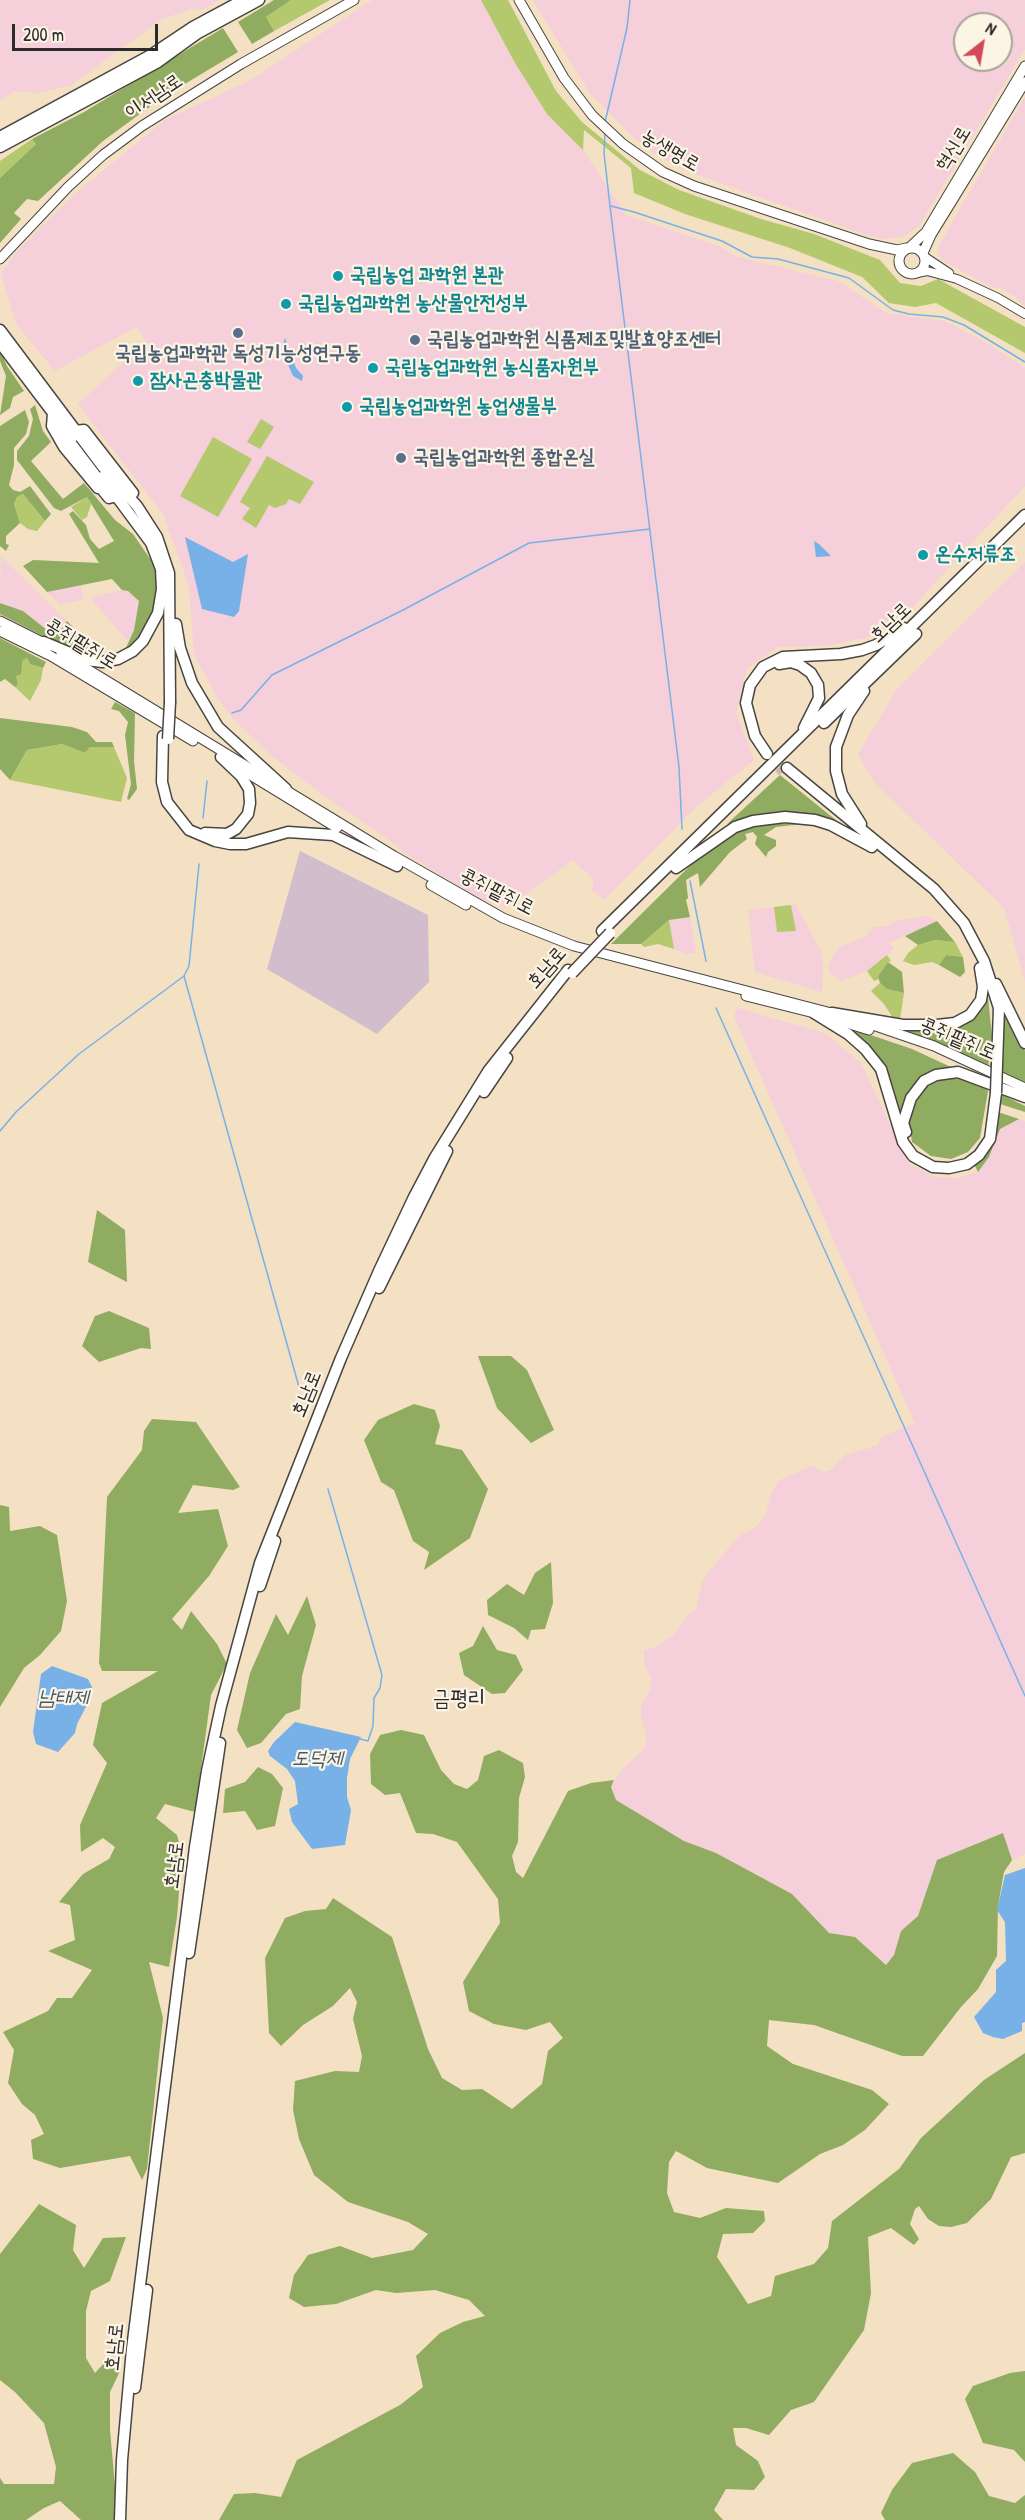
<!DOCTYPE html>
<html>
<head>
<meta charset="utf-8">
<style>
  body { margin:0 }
  #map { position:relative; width:1025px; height:2520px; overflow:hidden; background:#f4e0c3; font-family:"Patrick Hand",sans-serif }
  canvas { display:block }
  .north { position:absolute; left:953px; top:12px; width:60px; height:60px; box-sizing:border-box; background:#fcf5e5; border:2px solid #a8a49b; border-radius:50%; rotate:31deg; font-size:16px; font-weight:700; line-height:24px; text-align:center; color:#2b2b2b }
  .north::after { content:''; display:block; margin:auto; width:21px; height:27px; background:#d1495b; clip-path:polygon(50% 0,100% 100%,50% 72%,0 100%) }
  .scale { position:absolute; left:12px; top:24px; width:146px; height:27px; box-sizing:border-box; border:3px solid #2b2b2b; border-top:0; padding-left:8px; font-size:18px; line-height:21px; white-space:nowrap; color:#2b2b2b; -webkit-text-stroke:4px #fcf5e5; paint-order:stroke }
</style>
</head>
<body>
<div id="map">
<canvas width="1025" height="2520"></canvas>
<div class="north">N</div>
<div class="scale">200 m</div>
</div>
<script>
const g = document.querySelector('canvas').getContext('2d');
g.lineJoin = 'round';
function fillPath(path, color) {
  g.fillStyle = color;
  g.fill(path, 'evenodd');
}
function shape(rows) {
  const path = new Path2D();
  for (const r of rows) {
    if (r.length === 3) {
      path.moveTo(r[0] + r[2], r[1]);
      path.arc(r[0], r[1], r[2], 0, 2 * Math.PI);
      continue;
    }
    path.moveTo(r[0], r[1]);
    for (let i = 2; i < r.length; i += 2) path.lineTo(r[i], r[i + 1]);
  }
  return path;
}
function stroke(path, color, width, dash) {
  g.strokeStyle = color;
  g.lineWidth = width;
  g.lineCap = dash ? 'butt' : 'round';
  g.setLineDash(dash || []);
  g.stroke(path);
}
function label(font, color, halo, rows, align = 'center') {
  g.font = font + ' "Patrick Hand","Poor Story",sans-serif';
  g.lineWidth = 4.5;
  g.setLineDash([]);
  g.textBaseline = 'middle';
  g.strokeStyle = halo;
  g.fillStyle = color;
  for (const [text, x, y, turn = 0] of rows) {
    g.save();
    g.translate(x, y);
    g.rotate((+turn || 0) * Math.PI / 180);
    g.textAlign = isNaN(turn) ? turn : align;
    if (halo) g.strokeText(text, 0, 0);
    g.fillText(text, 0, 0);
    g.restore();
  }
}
fillPath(shape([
  [0,0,219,0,202,10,194,8,162,19,70,86,36,93,15,91,0,101],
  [372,0,481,0,515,63,547,114,583,150,626,215,719,246,737,257,838,281,886,313,945,321,992,346,1025,368,1025,486,907,613,866,638,823,646,778,647,747,668,736,712,754,760,696,807,604,900,592,890,594,880,573,860,507,908,480,899,408,855,387,838,334,803,272,756,233,719,216,696,194,654,189,586,163,514,78,404,147,341,136,327,55,371,16,324,1,273,19,249,77,192,165,120,251,80],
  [533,0,1025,0,1025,49,919,226,904,236,888,239,873,237,694,174,660,157,634,138,589,92],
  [965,24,1001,24,1001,60,965,60],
  [1025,97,1025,306,1014,296,998,287,993,288,947,263,940,257,938,250,939,245],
  [1,556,67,621,60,632,52,634,23,611,0,603],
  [1025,562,1025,982,1004,908,874,782,858,754,898,688],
  [80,584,84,599,60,605,47,592],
  [122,590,128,591,139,601,134,630,128,641,90,598],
  [795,903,821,951,823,967,822,992,755,972,748,910,774,907,777,932,795,931,791,905],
  [928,916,937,921,889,943,894,949,869,970,841,981,831,974,828,965,839,947,865,937,874,927,887,926,899,920],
  [690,917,696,952,686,954,674,949,669,920],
  [737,1008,825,1033,861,1063,908,1163,935,1177,957,1178,978,1172,989,1157,1000,1129,1019,1119,1025,1121,1025,1854,1012,1860,1003,1833,937,1860,918,1916,901,1931,894,1955,887,1965,855,1937,829,1933,792,1894,716,1853,684,1841,616,1800,611,1787,620,1772,646,1746,646,1734,641,1717,641,1706,650,1689,651,1678,644,1664,644,1650,653,1648,674,1635,687,1616,696,1610,703,1579,732,1544,741,1535,757,1526,766,1514,772,1491,780,1480,811,1466,824,1472,831,1470,845,1455,877,1446,883,1436,915,1423,734,1016]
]), '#f5cfd9');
fillPath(shape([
  [300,851,428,915,429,982,377,1034,267,969]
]), '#d1bdcb');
fillPath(shape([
  [291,0,330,0,274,31,266,17],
  [481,0,508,0,556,91,582,122,640,170,679,190,761,219,814,234,880,260,900,283,921,286,938,279,1025,327,1025,353,936,303,915,307,889,303,862,277,790,248,685,214,634,193,631,168,584,130,583,150,547,114,515,63],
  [32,139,36,144,0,178,0,161],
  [261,419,274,427,260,449,247,442],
  [213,437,252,459,218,517,180,496],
  [267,456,314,482,300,504,289,499,286,504,275,508,269,505,256,528,242,519,250,508,240,502],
  [23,494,45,521,37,531,28,529,20,523,14,504,17,497],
  [87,497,91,504,87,517,82,520,71,507],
  [27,658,30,664,43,668,41,680,30,701,15,687,18,684,16,676,22,669,23,660],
  [62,744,85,753,90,747,114,747,127,778,121,802,10,780,27,750],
  [791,905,796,931,777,932,774,907],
  [669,920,674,949,658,944,644,947,641,944],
  [935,940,955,942,963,957,946,955,939,965,932,962,914,965,903,961,908,953,918,945],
  [887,955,891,961,888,962,878,976,879,979,874,981,867,971],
  [880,983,887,989,904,993,900,1019,893,1018,884,1004,871,991]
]), '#b4c86d');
fillPath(shape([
  [274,0,291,0,266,17,274,31,252,44,238,22],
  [223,28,238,52,163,97,103,141,38,201,27,199,14,213,21,219,0,243,0,178,36,144,32,139,84,112],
  [0,350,7,366,24,391,13,397,10,408,0,415,6,376,0,361],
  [35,405,43,431,51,442,31,461,63,499,84,483,115,520,133,534,155,566,157,588,155,607,147,628,135,643,125,650,134,630,139,601,128,591,122,590,112,579,47,592,23,566,33,560,99,563,69,514,73,511,86,525,90,539,99,549,114,541,87,497,61,511,54,508,17,460,17,451,29,436,33,419,30,409],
  [25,410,29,422,26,434,14,448,14,465,9,485,13,490,20,492,30,486,51,514,45,521,23,494,17,497,14,504,20,523,6,536,6,544,9,545,6,551,0,546,0,426],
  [0,603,23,611,52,634,60,631,67,621,103,658,90,657,72,651,0,614],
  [0,638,46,662,43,668,30,664,27,658,23,660,21,674,16,676,18,684,15,687,5,679,0,682],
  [115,702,135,713,134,761,137,789,129,800,127,799,131,784,125,735,128,722,119,711,111,709],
  [0,718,72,727,87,732,96,742,112,742,114,747,90,747,85,753,62,744,27,750,10,780,0,769],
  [780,775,842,825,789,813,760,815,727,824],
  [811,823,776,827,764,835,776,840,776,846,768,852,766,857,755,844,757,837,753,832,745,834,747,839,730,852,700,887,698,873,686,880,688,898,686,900,690,917,669,920,641,944,611,944,704,852,748,825],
  [937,921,955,942,935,940,918,945,905,936],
  [946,955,963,957,965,972,960,977,939,965],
  [888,962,902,972,904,993,887,989,880,983,878,976],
  [988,997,992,1036,988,1068,901,1029,964,1023,982,1008],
  [1002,1002,1025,1051,1025,1083,1002,1072,1004,1044],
  [847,1027,912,1049,953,1068,934,1073,916,1082,903,1102,900,1119,885,1067,872,1049],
  [941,1078,961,1079,984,1086,988,1091,980,1138,968,1152,951,1159,931,1156,912,1142,908,1117,919,1092],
  [999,1093,1025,1106,1025,1112,1000,1104],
  [998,1112,1025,1121,1019,1119,1000,1129,989,1157,978,1172,974,1164,989,1151,996,1135],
  [97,1210,125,1230,127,1282,88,1262],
  [109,1311,149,1328,151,1349,141,1348,99,1362,82,1346,95,1316],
  [478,1356,511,1356,527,1370,554,1430,531,1443,497,1408],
  [414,1404,435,1410,440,1426,435,1444,462,1450,488,1489,470,1538,424,1570,429,1552,413,1541,394,1490,381,1482,364,1440,378,1420],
  [152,1419,196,1422,240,1487,233,1490,193,1485,178,1513,218,1509,228,1546,209,1576,172,1619,182,1630,191,1611,217,1644,227,1664,211,1695,195,1812,165,1804,156,1818,177,1835,182,1854,177,1917,169,1967,149,1962,163,2018,147,2169,142,2180,130,2156,60,2168,33,2159,31,2140,44,2134,35,2115,22,2104,8,2083,14,2050,3,2032,48,2011,57,1998,72,1998,92,1970,48,1951,75,1940,70,1905,59,1902,83,1874,109,1859,115,1847,103,1838,81,1852,80,1825,107,1763,93,1745,102,1703,158,1671,102,1671,99,1663,107,1497,142,1450,144,1431],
  [0,1505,9,1507,10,1531,40,1526,57,1535,67,1601,61,1631,40,1655,24,1668,0,1707],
  [551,1562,553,1603,545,1629,531,1630,528,1640,514,1628,488,1615,487,1600,507,1584,524,1595,535,1573],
  [307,1596,316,1625,302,1676,300,1709,286,1714,261,1743,247,1748,237,1730,250,1673,276,1614,288,1635],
  [483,1626,497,1650,516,1655,523,1670,505,1693,492,1694,464,1675,459,1653,473,1646],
  [401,1730,424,1735,441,1770,454,1784,467,1789,478,1780,484,1756,499,1750,523,1763,525,1777,519,1798,518,1842,512,1856,516,1872,523,1878,568,1791,591,1783,614,1780,611,1787,616,1800,684,1841,716,1853,792,1894,829,1933,855,1937,886,1965,894,1955,901,1931,918,1916,937,1860,1003,1833,1012,1860,1004,1872,998,1906,997,1956,978,1989,961,2007,923,2056,902,2056,814,2025,769,2020,767,2046,793,2064,872,2090,889,2104,865,2130,843,2145,820,2154,778,2183,707,2168,676,2151,669,2162,667,2193,674,2212,700,2218,726,2208,764,2211,765,2221,753,2233,723,2234,717,2257,748,2304,771,2296,775,2276,814,2264,828,2248,832,2221,899,2169,921,2138,984,2080,1025,2053,1025,2153,1011,2157,991,2199,967,2223,951,2227,939,2226,928,2219,919,2206,915,2209,910,2224,919,2239,914,2245,891,2228,868,2237,871,2293,864,2330,814,2402,791,2410,769,2435,746,2428,733,2428,736,2445,758,2461,765,2477,754,2490,726,2489,714,2510,723,2520,219,2520,234,2494,255,2493,281,2497,297,2460,400,2405,423,2387,416,2356,440,2333,463,2322,485,2316,469,2300,435,2290,396,2293,376,2290,336,2304,304,2307,289,2298,294,2275,308,2255,340,2246,372,2258,413,2250,428,2234,408,2222,348,2202,314,2175,299,2139,293,2110,295,2081,335,2071,359,2072,362,2056,353,2019,357,2002,350,1988,333,2006,303,2025,281,2046,269,2033,265,1958,285,1918,305,1911,326,1909,333,1898,392,1937,428,2049,442,2078,462,2090,482,2089,512,2109,542,2084,548,2051,563,2038,550,2022,526,2030,494,2024,469,2011,463,1982,500,1923,498,1899,457,1842,433,1834,416,1833,400,1793,385,1795,371,1784,370,1754,380,1735],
  [258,1767,272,1774,283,1788,275,1826,257,1830,245,1811,223,1813,225,1789,245,1782],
  [39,2204,76,2225,73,2250,84,2268,103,2238,126,2237,110,2281,91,2291,86,2311,86,2358,95,2373,105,2362,121,2369,110,2392,110,2430,118,2520,81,2520,60,2501,44,2508,26,2520,0,2520,0,2478,4,2484,54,2484,56,2467,44,2423,15,2392,0,2380,0,2254],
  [1025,2371,1025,2462,1014,2450,983,2443,965,2399,973,2386,1010,2373],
  [953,2453,975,2472,989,2496,1015,2503,1025,2495,1025,2520,885,2520,881,2513,892,2490,912,2463]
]), '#8fac60');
fillPath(shape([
  [285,338,296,368,303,376,302,381,293,376,286,360,282,347],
  [185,537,233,562,248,554,239,611,234,617,202,609],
  [814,541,819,544,831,556,816,557],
  [52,1666,88,1679,92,1687,88,1703,77,1724,75,1733,58,1752,36,1744,33,1732,41,1674],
  [295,1722,361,1737,350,1759,347,1778,347,1797,351,1810,345,1845,312,1849,292,1822,289,1809,298,1804,295,1781,287,1769,270,1756,268,1751,274,1742],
  [1025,1868,1025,2022,1022,2023,1022,2031,1003,2039,993,2037,983,2033,974,2017,996,1992,996,1970,1006,1961,1005,1922,997,1910,1005,1875]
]), '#77b1e8');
stroke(shape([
  [605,122,627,28,630,0],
  [605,133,604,153,610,206,679,767,682,829],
  [611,206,634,212,722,241,752,257,778,259,849,278,893,310,909,314,943,317,964,325,1025,362],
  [232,713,241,710,272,675,403,610,529,543,650,529],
  [203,818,207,781],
  [690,881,706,961],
  [184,976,299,1387],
  [716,1008,1025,1696],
  [0,1131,16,1112,79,1054,184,976,189,966,199,864],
  [328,1489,382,1675,380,1688,374,1698,373,1726,368,1741,360,1739]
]), '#77b1e8', 1.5);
stroke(shape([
  [769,756,783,772]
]), '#ccbca5', 10, [10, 5]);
const minor = shape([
  [925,257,949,273],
  [917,273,927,271,957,279,998,298,1025,314]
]);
const major = shape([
  [519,0,564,78,592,115,623,144,663,172,694,186,869,244,897,250,906,248],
  [910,247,926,232,1025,66],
  [912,261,13],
  [923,253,931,235,1025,82],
  [0,259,68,187,103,155,142,126,241,64,354,0],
  [0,621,50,646],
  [0,631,51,656,193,741],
  [61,653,394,856,503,918,574,946,839,1015],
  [234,765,337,828],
  [431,885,466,905],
  [746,996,814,1013],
  [830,1018,869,1030],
  [864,1022,934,1046,1025,1088]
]);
const highway = shape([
  [0,137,151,55,193,27,243,0],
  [0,147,158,62,198,33,259,0],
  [0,330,103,467,137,506,157,537,169,573,170,702],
  [0,343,72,438],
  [53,414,52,426,64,447,98,488],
  [75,431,84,430,133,493],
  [64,434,102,484],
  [102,477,151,543,161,569],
  [96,482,109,498,117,496],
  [176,624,180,648,192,683,218,727,286,789],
  [44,642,87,660,102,662,118,659,133,651,143,641,158,613,162,589,161,569],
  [779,664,791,662,800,665,811,673,818,685,819,698,804,728],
  [824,723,916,634],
  [163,736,162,782,167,802,189,830,215,841,230,844,246,844,288,832,333,835,397,866],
  [767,754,755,736,746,703,750,685,763,667,783,657,841,654,862,650,876,645,904,628],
  [787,768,934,889,964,923,984,961,999,1008,997,1064],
  [861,824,842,794,836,771,836,747,848,715,864,691],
  [205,833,227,834,236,829,248,814,250,803,249,789,241,776,221,757],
  [676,868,735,827,753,821,785,817,815,820,831,825,872,847],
  [602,931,1025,515],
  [996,984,1025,1043],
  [814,1013,848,1034,865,1049,881,1069,903,1142,913,1156,933,1167,949,1168,967,1164,979,1155,990,1139,996,1093],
  [832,1013,903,1025,937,1025,955,1023,970,1015,981,1000,983,987,980,968],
  [484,1092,507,1058],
  [906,1132,903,1123,911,1098,924,1081,936,1075,958,1072,1025,1097],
  [379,1288,447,1151],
  [260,1586,275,1541],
  [189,1953,220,1743],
  [135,2388,147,2290],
  [120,2520,122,2460,132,2349,195,1847,207,1771,221,1706,260,1563,341,1358,379,1271,414,1197,434,1159,489,1070,568,970]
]);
stroke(minor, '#494642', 10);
stroke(major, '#494642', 11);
stroke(highway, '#494642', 13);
stroke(minor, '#fff', 8);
stroke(major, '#fff', 9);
stroke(highway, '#fff', 10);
const highwayBridge = shape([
  [168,739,170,702],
  [572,973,610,933],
  [996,1093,997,1064]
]);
stroke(highwayBridge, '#494642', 13, []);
stroke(highwayBridge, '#fff', 10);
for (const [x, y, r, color] of [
  [338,276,6,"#0f9aa8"],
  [286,304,6,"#0f9aa8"],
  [238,333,6,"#5c6f8a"],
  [415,340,6,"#5c6f8a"],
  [373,368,6,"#0f9aa8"],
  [138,381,6,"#0f9aa8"],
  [347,407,6,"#0f9aa8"],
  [401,458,6,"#5c6f8a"],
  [923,555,6,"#0f9aa8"]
]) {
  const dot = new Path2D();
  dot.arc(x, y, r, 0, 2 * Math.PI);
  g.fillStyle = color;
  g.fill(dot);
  stroke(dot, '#fcf5e5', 2);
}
label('20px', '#2b2b2b', '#fcf5e5', [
  ["이서남로",154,97,-34],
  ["혁신로",954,149,-59],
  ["농생명로",670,151,30],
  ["호남로",891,623,-44],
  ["콩쥐팥쥐로",81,644,31],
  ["콩쥐팥쥐로",497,892,27],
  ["호남로",547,968,-49],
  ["콩쥐팥쥐로",958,1039,23],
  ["호남로",307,1394,-68],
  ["호남로",175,1865,-83],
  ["호남로",115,2347,-84]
]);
label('bold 20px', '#0d838f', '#fcf5e5', [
  ["국립농업 과학원 본관",350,276],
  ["국립농업과학원 농산물안전성부",298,304],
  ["국립농업과학원 농식품자원부",385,368],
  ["잠사곤충박물관",150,381],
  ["국립농업과학원 농업생물부",359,407],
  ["온수저류조",935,555]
], 'left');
label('bold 20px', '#4e5e75', '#fcf5e5', [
  ["국립농업과학원 식품제조및발효양조센터",427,340],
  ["국립농업과학관 독성기능성연구동",238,354,"center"],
  ["국립농업과학원 종합온실",413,458]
], 'left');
label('italic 21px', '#465a6d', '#fcf5e5', [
  ["남태제",63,1698],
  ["도덕제",317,1759]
]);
label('22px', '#2b2b2b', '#fcf5e5', [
  ["금평리",459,1699]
]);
</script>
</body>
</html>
